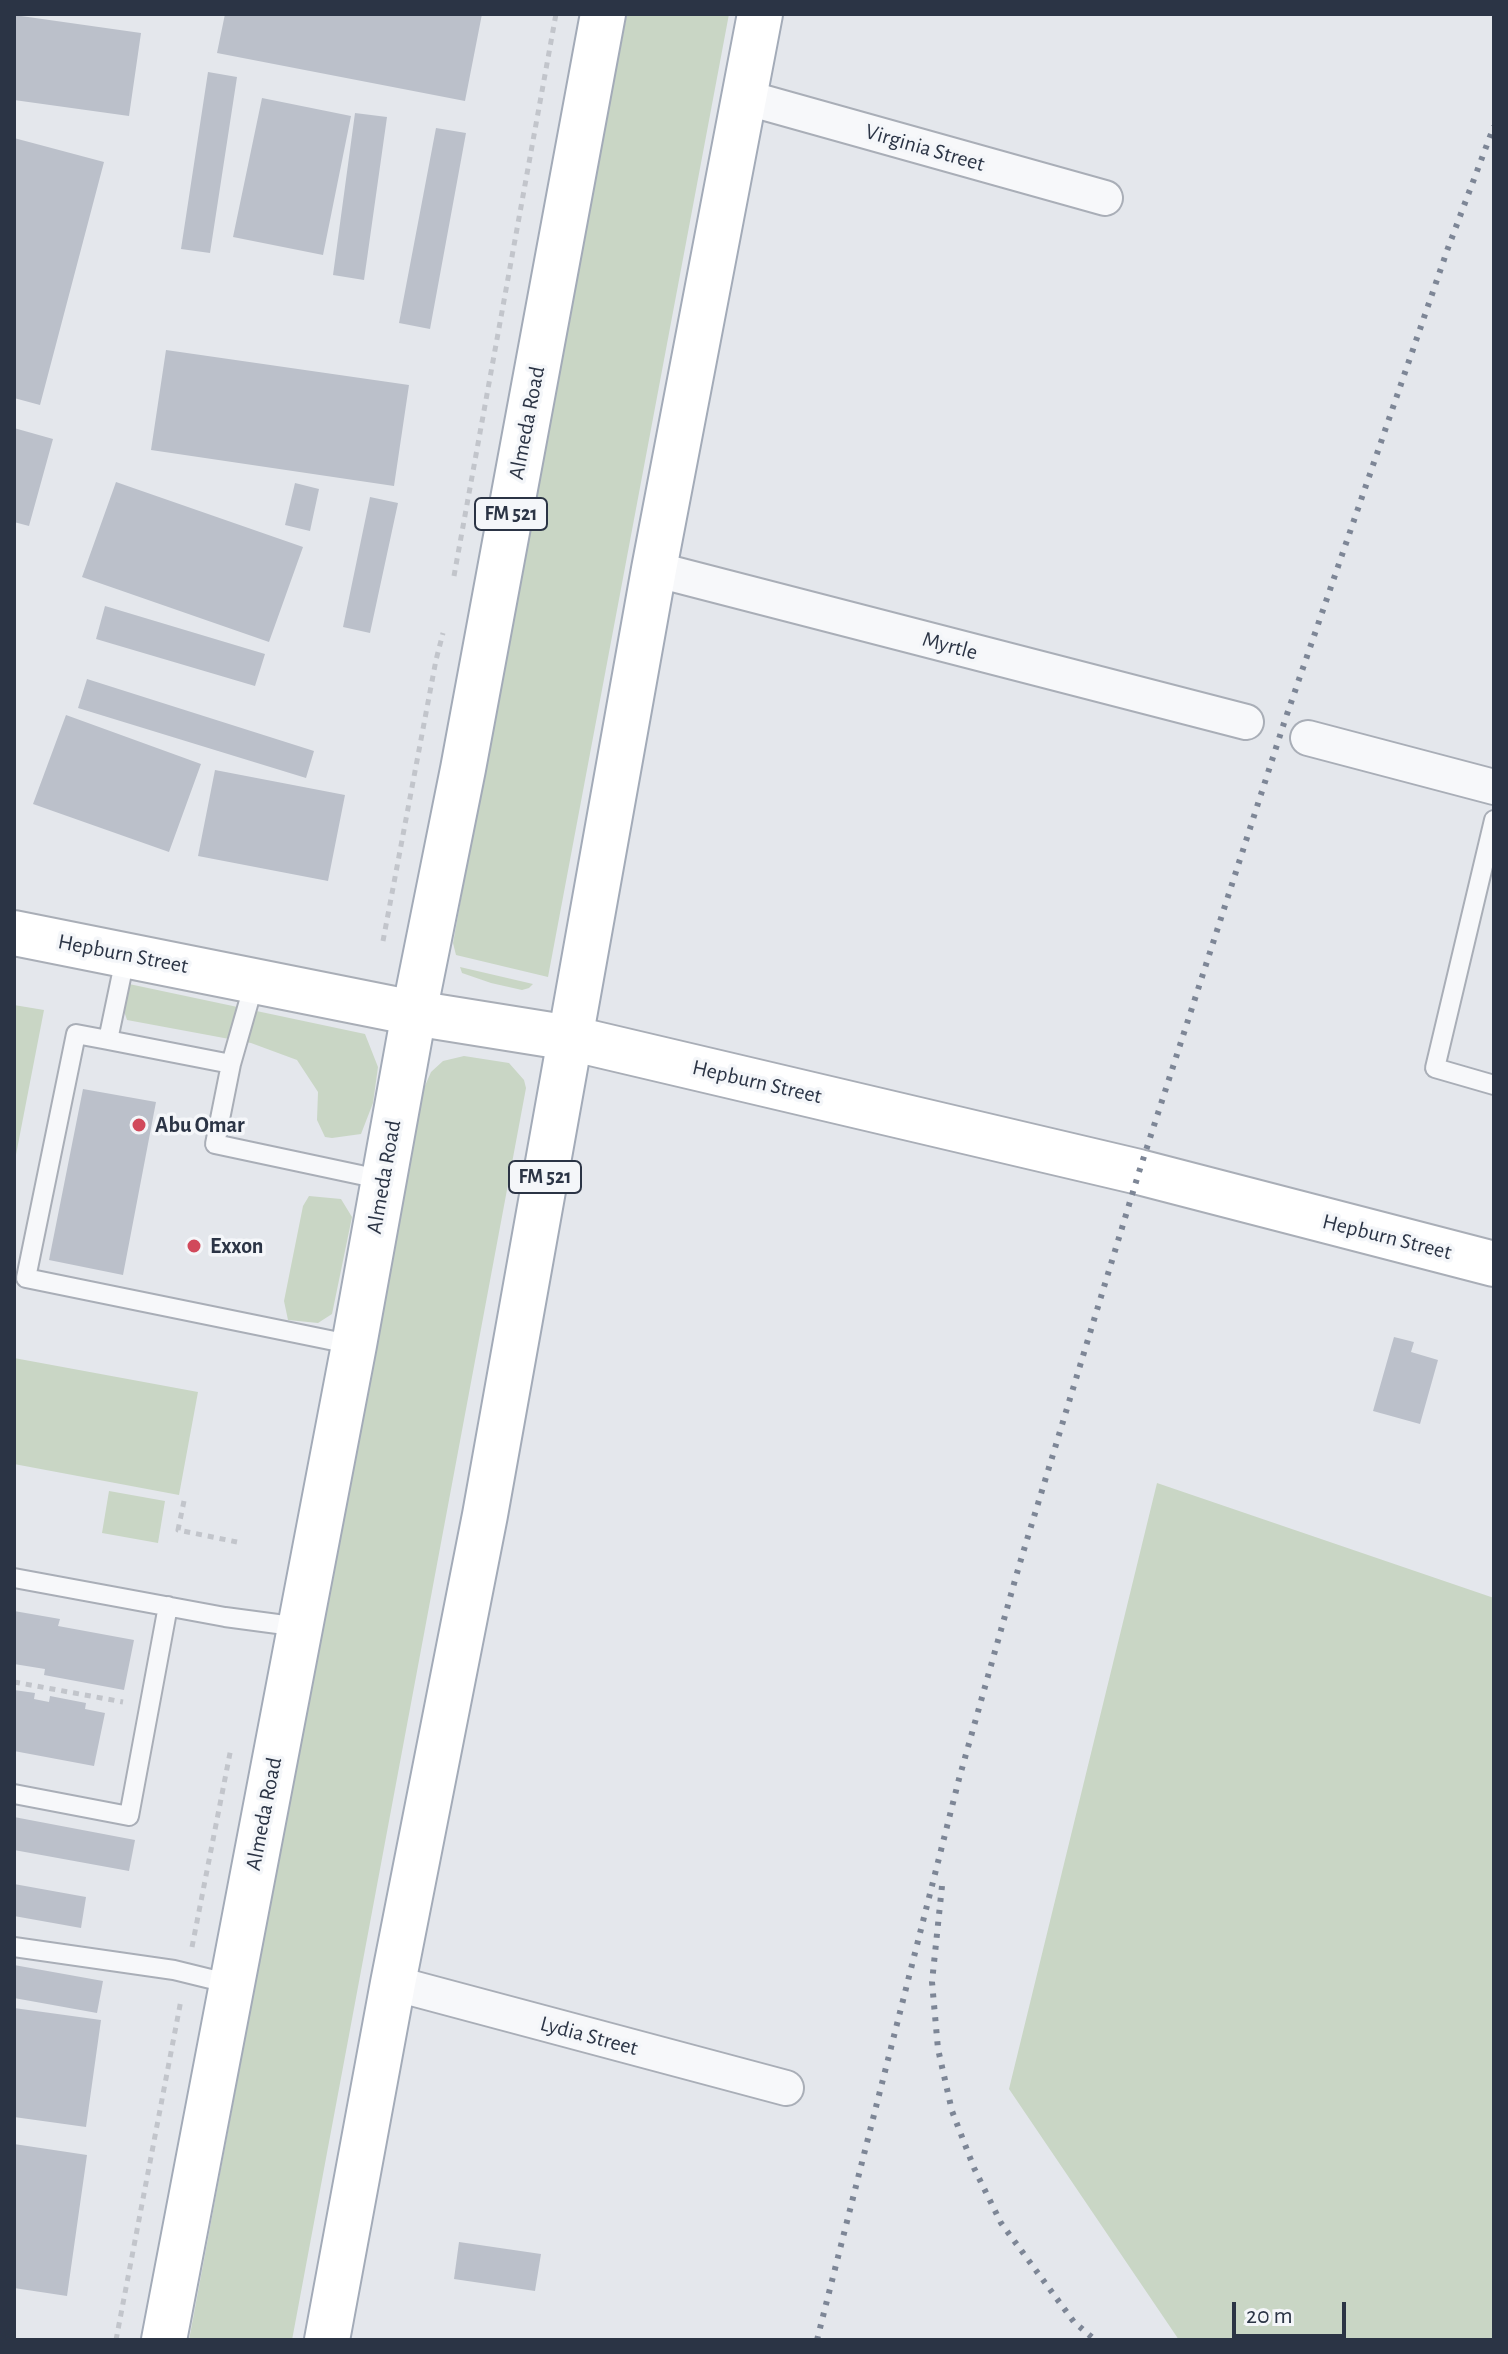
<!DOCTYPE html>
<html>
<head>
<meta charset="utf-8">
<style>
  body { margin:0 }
  #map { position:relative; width:1508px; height:2354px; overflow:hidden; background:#e4e7ec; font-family:"Alegreya Sans",sans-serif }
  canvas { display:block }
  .frame { position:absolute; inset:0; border:16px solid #2b3445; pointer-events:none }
  .scale { position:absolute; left:1232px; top:2302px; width:114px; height:36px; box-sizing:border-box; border:4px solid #2b3445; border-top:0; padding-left:10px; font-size:24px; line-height:28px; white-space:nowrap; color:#2b3445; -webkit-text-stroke:6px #f4f6f9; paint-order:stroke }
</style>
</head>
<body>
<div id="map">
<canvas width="1508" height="2354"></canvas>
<div class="frame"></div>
<div class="scale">20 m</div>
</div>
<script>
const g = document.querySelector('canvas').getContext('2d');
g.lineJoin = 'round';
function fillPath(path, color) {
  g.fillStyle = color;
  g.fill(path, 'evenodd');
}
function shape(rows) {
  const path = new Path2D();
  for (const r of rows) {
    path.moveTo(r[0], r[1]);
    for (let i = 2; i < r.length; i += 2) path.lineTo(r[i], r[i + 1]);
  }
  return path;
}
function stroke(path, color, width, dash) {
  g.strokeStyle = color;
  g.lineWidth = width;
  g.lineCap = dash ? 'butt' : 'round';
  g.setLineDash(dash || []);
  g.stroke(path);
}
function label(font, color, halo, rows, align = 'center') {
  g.font = font + ' "Alegreya Sans",sans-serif';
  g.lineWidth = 7;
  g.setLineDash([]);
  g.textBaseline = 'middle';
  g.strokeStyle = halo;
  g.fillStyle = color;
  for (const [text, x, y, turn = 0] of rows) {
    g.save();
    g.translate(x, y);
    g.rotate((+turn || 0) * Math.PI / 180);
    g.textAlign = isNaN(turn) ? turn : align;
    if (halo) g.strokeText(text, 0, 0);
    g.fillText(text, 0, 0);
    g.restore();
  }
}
fillPath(shape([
  [627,14,729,14,548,977,456,955,453,943,512,615],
  [460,967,533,984,529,988,522,990,491,983,462,973],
  [129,984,365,1034,378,1067,373,1103,361,1134,332,1138,325,1137,317,1120,318,1092,297,1060,251,1043,127,1020,124,1011,124,994],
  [14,1005,44,1010,14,1165],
  [464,1056,509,1063,524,1080,526,1088,292,2340,189,2340,421,1095,431,1072,443,1061],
  [309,1196,341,1199,352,1217,332,1314,318,1323,288,1320,284,1301,303,1206],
  [14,1358,198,1392,179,1495,14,1464],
  [1157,1483,1494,1598,1494,2340,1179,2340,1009,2089],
  [109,1491,165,1501,158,1543,102,1533]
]), '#c9d6c5');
fillPath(shape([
  [225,14,482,14,465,101,217,53],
  [14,15,141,33,129,116,14,100],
  [208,72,237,77,210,253,181,249],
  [262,98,351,116,323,255,233,237],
  [355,113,387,117,364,280,333,275],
  [436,128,466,133,430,329,399,323],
  [14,138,104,162,40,405,14,398],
  [166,350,409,385,394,486,151,450],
  [14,428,53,439,29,526,14,522],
  [116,482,303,547,269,642,82,577],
  [295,483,319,489,310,531,285,525],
  [370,497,398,503,370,633,343,627],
  [105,606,265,654,255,686,96,639],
  [87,679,314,751,306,778,78,708],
  [66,715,201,764,169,852,33,804],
  [215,770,345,795,328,881,198,856],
  [83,1089,156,1102,123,1275,49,1260],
  [1394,1337,1414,1342,1411,1352,1438,1360,1420,1424,1373,1411],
  [14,1611,60,1619,58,1626,134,1640,124,1690,44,1675,45,1669,14,1664],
  [14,1690,35,1693,34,1699,49,1702,50,1696,86,1703,85,1709,105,1713,94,1766,14,1751],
  [14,1817,135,1840,129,1871,14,1850],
  [14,1884,86,1897,81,1928,14,1916],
  [14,1965,103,1981,97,2013,14,1998],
  [14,2008,101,2020,86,2127,14,2117],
  [14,2144,87,2155,67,2296,14,2288],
  [459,2242,541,2254,535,2291,454,2279]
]), '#bbc0ca');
const lane = shape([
  [1494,820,1435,1068,1494,1085],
  [126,954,108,1040,231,1064,215,1144,384,1180],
  [108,1040,76,1034,26,1278,354,1345],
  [231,1064,255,980],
  [14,1578,225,1617,300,1627],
  [14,1794,129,1816,168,1606],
  [14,1947,174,1970,231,1984]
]);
const street = shape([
  [744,97,1105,198],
  [654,569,1246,722],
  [1308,738,1494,787],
  [393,1983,786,2088]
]);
const secondary = shape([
  [14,933,414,1013,570,1038,1139,1172,1494,1264]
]);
const primary = shape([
  [164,2340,354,1345,414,1013,463,769,603,14],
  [327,2340,393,1983,485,1515,654,569,760,14]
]);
stroke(lane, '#a9aeb7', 22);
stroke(street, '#a9aeb7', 38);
stroke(secondary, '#a9aeb7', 48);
stroke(primary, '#a3abb8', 48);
stroke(shape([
  [454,576,556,14],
  [383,941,436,660,443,633],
  [184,1501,178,1530,237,1542],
  [14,1682,123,1702],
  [192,1947,231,1748],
  [116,2340,181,2000]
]), '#c2c5cb', 5, [6, 6]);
stroke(lane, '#f7f8fa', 18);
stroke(street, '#f7f8fa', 34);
stroke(secondary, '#fff', 44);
stroke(primary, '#fff', 44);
stroke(shape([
  [942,1886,932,1982,938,2049,952,2111,974,2168,1001,2223,1074,2322,1095,2340],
  [817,2340,959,1779,1019,1566,1139,1172,1285,720,1448,248,1494,126]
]), '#7d8696', 6, [4, 8]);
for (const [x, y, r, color] of [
  [139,1125,8,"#d1495b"],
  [194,1246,8,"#d1495b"]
]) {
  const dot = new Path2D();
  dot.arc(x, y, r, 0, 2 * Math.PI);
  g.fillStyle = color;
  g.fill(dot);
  stroke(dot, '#f4f6f9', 3);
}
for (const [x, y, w] of [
  [511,514,72],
  [545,1177,72]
]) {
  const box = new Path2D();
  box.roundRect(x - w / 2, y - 16, w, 32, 6);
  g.fillStyle = '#f4f6f9';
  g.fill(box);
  stroke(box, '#2b3445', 2);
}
label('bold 20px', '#2b3445', null, [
  ["FM 521",511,514],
  ["FM 521",545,1177]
]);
label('22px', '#2b3445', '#f4f6f9', [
  ["Virginia Street",925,148,16],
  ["Almeda Road",527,423,-79],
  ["Myrtle",950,646,15],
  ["Hepburn Street",123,954,11],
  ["Hepburn Street",757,1082,13],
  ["Almeda Road",384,1177,-80],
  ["Hepburn Street",1387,1237,14],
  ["Almeda Road",264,1814,-79],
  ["Lydia Street",589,2036,15]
]);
label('bold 22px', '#2b3445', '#f4f6f9', [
  ["Abu Omar",155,1125],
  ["Exxon",210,1246]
], 'left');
</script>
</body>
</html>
